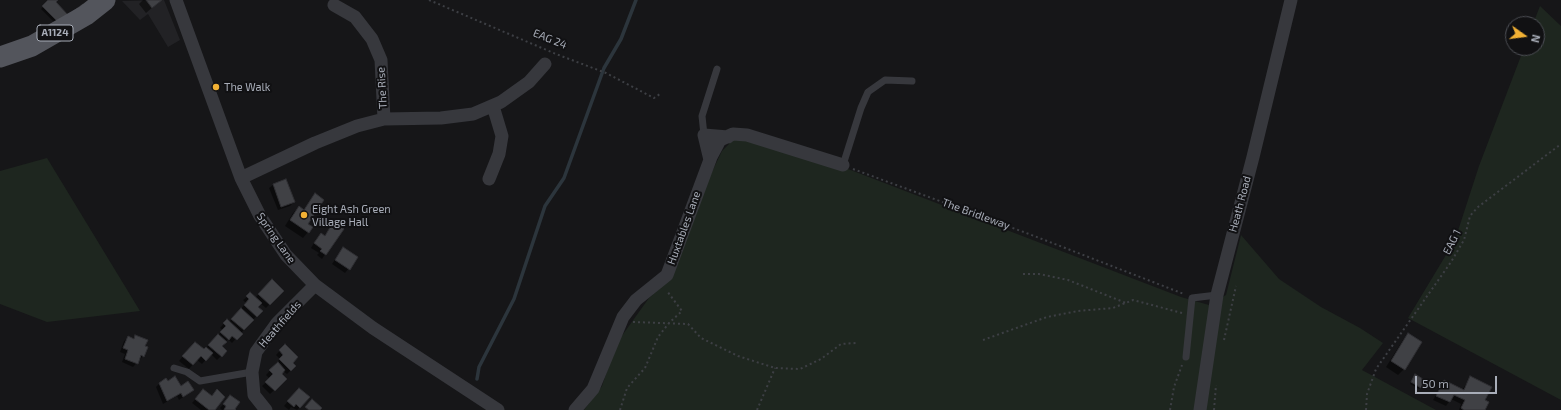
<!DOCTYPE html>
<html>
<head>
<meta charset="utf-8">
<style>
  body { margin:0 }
  #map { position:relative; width:1561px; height:410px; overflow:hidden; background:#161618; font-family:"Exo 2",sans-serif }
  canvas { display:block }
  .north { position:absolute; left:1505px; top:16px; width:40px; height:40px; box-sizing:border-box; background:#111113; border:1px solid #4d4f55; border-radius:50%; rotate:104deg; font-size:11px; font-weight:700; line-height:16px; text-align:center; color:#a8adb8 }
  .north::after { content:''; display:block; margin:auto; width:14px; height:18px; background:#f2b134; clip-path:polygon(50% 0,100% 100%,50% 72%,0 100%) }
  .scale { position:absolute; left:1415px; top:376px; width:82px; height:18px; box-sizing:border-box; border:2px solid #a8adb8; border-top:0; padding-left:5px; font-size:12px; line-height:14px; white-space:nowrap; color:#a8adb8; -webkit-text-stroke:3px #111113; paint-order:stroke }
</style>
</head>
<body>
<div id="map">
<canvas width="1561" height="410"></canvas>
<div class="north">N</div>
<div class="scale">50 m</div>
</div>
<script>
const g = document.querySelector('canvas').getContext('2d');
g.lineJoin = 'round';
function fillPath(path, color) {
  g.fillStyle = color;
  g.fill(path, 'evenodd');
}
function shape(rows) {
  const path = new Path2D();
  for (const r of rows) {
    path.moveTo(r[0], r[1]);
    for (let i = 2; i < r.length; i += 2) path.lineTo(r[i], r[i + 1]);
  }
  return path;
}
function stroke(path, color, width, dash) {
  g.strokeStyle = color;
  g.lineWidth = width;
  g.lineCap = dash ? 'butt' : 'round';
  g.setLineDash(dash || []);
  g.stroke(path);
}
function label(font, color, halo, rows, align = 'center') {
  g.font = font + ' "Exo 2",sans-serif';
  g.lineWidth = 4;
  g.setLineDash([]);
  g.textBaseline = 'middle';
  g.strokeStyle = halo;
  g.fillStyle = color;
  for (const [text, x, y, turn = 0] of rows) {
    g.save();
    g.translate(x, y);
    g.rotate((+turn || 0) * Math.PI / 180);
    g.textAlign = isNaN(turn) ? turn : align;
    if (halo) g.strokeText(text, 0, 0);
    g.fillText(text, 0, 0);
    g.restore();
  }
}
fillPath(shape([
  [164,0,180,40,168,47,148,14,140,20,122,1]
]), '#222225');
fillPath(shape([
  [1540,6,1561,26,1561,400,1408,318,1455,240,1479,166,1524,48,1537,48,1537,24,1533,24],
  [735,138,835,164,1181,297,1209,305,1226,295,1241,235,1279,279,1321,307,1360,328,1383,343,1362,370,1436,410,584,410,602,386,616,344,649,298,671,278,709,178,722,151],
  [47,158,140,311,47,322,0,304,0,171]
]), '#1e261f');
fillPath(shape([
  [50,0,57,0,54,2,59,27,41,9],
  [143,0,161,0,146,13,139,4],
  [273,185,294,202,290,206,278,210,269,188],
  [315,195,307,224,308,232,303,238,285,226,293,213,299,207,303,210],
  [333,226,342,229,322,259,317,255,319,253,311,248,317,238,321,234,324,236],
  [343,248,357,258,345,273,332,264],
  [272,281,282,291,266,308,260,303,257,307,261,311,232,343,228,339,221,346,226,351,217,360,211,354,202,364,197,360,189,369,179,361,191,347,203,350,206,348,223,330,220,328,227,320,229,322,246,303,243,300,247,297,250,293,255,298],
  [1408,334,1404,369,1398,375,1386,367,1403,340],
  [136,336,144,346,143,356,133,367,122,362,125,354,120,352,124,341,128,338,132,339],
  [285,345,291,363,295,366,287,374,283,371,281,374,286,379,270,394,262,386,270,379,266,375,280,359,276,355],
  [1415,375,1421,387,1419,389,1410,384],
  [1471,377,1484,401,1484,410,1459,410,1461,404,1451,399,1446,406,1433,400,1444,381,1462,390],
  [160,383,168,383,193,390,179,400,177,396,163,404,156,387],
  [217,391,213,410,201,410,192,403,200,394,211,397],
  [295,393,300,407,297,410,291,407,289,410,284,406],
  [227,400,233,409,235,410,222,410,220,408]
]), '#0007');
stroke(shape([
  [477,379,479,367,514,299,545,206,564,178,604,68,621,39,636,0]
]), '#2c353c', 3.5);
const building = shape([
  [48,0,58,0,56,2,68,15,83,4,86,8,62,26,42,6,48,0],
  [146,0,162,0,152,8,146,0],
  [286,179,295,202,281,207,273,184,286,179],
  [315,193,324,200,308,224,313,227,309,233,290,220,299,206,304,210,315,193],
  [332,224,336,227,337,225,344,229,326,255,320,251,322,249,314,243,321,233,325,236,332,224],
  [343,247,358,257,350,270,335,260,343,247],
  [272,279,284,291,270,305,258,294,272,279],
  [250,292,262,303,258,307,263,311,257,317,244,305,249,299,246,296,250,292],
  [241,308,254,320,244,330,231,319,241,308],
  [227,319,243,334,237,340,232,336,229,340,220,332,226,326,223,323,227,319],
  [1408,333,1422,342,1405,370,1391,361,1408,333],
  [218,334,227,342,222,346,227,351,222,357,208,345,218,334],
  [135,335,148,340,145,346,148,347,144,357,141,355,138,364,125,359,128,350,123,348,128,336,134,339,135,335],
  [195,342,204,349,206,347,213,353,206,361,201,356,193,365,182,356,195,342],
  [285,344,298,357,293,363,296,366,291,371,279,359,283,355,279,350,285,344],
  [278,362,285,370,282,374,287,379,275,391,265,382,273,374,269,370,278,362],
  [1415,374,1426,381,1421,388,1411,382,1415,374],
  [175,376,181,386,188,381,194,390,183,397,181,393,167,401,159,383,166,378,168,381,175,376],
  [1470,376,1492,387,1485,400,1489,402,1485,410,1464,410,1461,408,1465,400,1454,395,1450,402,1436,396,1444,380,1464,390,1470,376],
  [299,388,310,397,300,408,296,404,294,407,287,401,299,388],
  [203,389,212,396,217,389,225,397,215,410,209,410,195,399,203,389],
  [230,395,240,402,235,409,236,410,224,410,226,406,223,404,230,395],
  [312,399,322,408,320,410,309,410,305,407,312,399]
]);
fillPath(building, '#404145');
stroke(building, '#303034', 1);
stroke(shape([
  [429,0,556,54,606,73,654,98,660,94],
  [853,169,1029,234,1184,294],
  [1023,274,1039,274,1068,280,1126,303],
  [633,322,688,324,701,338,738,356,775,368,800,369,821,359,841,344,856,343],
  [983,340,1047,317,1078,311,1113,308,1133,300,1182,313],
  [1224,340,1236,286],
  [620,410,627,388,645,368,658,337,669,323,682,311,667,291],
  [757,410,775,368],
  [1170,410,1174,387,1182,365],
  [1214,410,1216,385],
  [1366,410,1367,394,1376,369,1451,262,1464,240,1470,216,1478,207,1561,144]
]), '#3d3f44', 2, [2, 3]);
stroke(shape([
  [704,135,702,116,717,69],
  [843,165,861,108,868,92,885,80,912,81],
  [1186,357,1192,298,1217,295],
  [174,368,187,372,200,381,252,372]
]), '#37383d', 7);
stroke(shape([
  [176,0,241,178,260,216,286,255,315,285,373,328,498,410],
  [334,5,355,17,372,39,381,60,384,119],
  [710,160,704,135,728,137],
  [241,178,315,143,357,126,384,119,441,118,473,114,501,102,529,82,545,64],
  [489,179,499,154,502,136,493,106],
  [266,410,254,395,252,372,256,352,277,323,315,285],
  [575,410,593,389,623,317,636,300,667,275,711,157,720,140,733,134,747,135,843,165],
  [1200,410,1217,295,1253,157,1291,0]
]), '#37383d', 13);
stroke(shape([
  [0,57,32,46,86,15,105,0]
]), '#53555c', 21);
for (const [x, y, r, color] of [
  [216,87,4,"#f2b134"],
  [304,215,4,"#f2b134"]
]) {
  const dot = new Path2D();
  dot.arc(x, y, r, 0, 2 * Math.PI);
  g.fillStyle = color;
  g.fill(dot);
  stroke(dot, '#111113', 1.5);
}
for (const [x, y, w] of [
  [55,33,36]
]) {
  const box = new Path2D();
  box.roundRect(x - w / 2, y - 8, w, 16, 3);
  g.fillStyle = '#111113';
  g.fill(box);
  stroke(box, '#a8adb8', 1);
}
label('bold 10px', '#a8adb8', null, [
  ["A1124",55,33]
]);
label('11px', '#a8adb8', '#111113', [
  ["EAG 24",550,39,22],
  ["The Rise",382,88,-93],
  ["Heath Road",1240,204,-75],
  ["The Bridleway",976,214,20],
  ["Huxtables Lane",684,228,-70],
  ["Spring Lane",276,238,55],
  ["EAG 1",1452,242,-63],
  ["Heathfields",280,324,-49]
]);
label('11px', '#a8adb8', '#111113', [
  ["The Walk",224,87],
  ["Eight Ash Green",312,209],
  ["Village Hall",312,222]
], 'left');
</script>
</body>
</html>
